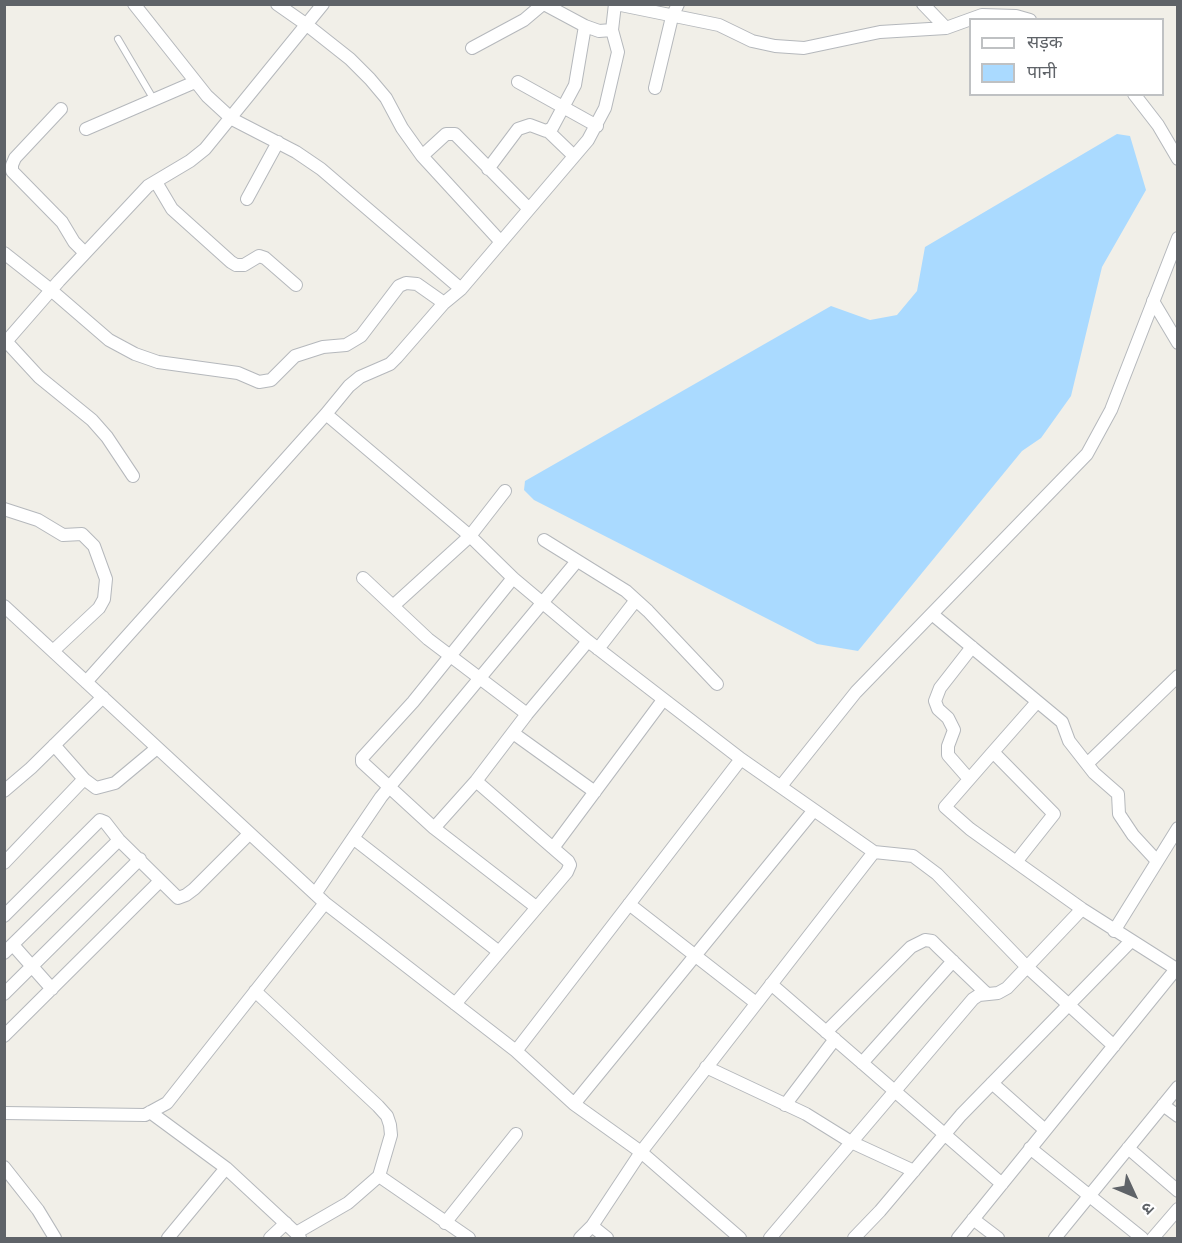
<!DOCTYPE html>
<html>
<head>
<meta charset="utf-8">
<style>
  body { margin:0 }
  #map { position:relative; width:1182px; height:1243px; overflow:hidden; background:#f1efe8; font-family:Overpass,"Noto Sans Devanagari",sans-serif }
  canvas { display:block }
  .frame { position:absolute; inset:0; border:6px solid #5f6368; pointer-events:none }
  .legend { position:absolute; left:969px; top:18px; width:195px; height:78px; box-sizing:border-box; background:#fff; border:2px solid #bfc1c3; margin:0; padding:8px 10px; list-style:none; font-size:18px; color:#5f6368 }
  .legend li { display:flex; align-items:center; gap:12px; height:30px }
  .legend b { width:30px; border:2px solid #bfc1c3 }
  .north { position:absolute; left:1104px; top:1165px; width:60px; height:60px; -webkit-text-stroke:4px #fff; paint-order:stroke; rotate:134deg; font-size:16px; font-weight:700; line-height:24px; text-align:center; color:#5f6368 }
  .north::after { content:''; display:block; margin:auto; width:21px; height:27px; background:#5f6368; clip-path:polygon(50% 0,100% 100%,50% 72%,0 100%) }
</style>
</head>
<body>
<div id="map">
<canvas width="1182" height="1243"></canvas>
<div class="frame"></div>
<ul class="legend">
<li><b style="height:8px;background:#fff"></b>सड़क</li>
<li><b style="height:16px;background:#aadaff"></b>पानी</li>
</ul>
<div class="north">उ</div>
</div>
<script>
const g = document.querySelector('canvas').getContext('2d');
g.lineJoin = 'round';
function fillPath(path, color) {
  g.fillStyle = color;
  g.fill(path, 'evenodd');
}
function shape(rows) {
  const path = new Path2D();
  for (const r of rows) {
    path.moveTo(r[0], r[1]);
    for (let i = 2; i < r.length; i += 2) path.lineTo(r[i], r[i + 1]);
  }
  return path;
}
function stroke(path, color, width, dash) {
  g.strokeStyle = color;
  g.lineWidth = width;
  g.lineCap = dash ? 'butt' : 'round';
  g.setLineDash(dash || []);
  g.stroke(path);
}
fillPath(shape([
  [1117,134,1130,136,1146,190,1102,267,1071,396,1041,438,1022,451,858,651,817,644,534,500,524,490,525,481,831,306,870,320,897,315,917,291,925,247]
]), '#aadaff');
const lane = shape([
  [118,39,154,100]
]);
const street = shape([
  [134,4,207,96,232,119,296,152,321,169,461,289],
  [277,4,307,25,350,59,370,79,386,98,402,128,422,156,501,242],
  [544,4,585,26,599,31,612,30],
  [616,4,719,25,752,41,775,46,804,48,880,32,946,28,982,15,1016,16,1030,20],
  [923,4,946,28],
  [472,48,524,20,543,4],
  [518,82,597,126],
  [655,88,672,17,678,4],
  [1134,94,1158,125,1178,159],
  [61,109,15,158,12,165,12,171,62,222,74,242,85,253],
  [86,129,195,82],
  [548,131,574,156],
  [422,156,446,134,455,134,529,209],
  [488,169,518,129,530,125,546,131,552,128,575,85,585,26],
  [156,182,172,209,231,262,236,265,244,265,259,256,265,258,296,285],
  [247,199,278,142],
  [4,253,51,290,109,340,135,354,158,362,238,373,259,382,271,380,295,356,323,347,346,345,361,336,399,286,406,283,417,284,444,303],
  [1153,301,1178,343],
  [4,339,39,377,92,420,107,437,133,476],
  [4,344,59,281,148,186,190,161,205,149,323,4],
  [326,414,470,536,513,578,588,641,741,759],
  [4,509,38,520,63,535,82,534,94,546,106,579,104,599,99,608,53,651],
  [544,540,626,591,648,611,717,684],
  [363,578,428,639,527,714],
  [513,578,413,702,362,758,362,762,434,828,536,907],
  [4,606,325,903,516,1051,574,1104,641,1152,740,1238],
  [393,606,470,536,505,491],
  [932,614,1062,722,1069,741,1094,773,1118,794,1119,814,1133,835,1157,861],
  [598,649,636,600],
  [86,682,326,414,349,386,360,377,390,364,397,357,444,303,461,289,588,140,605,108,618,52,612,30,615,4],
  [513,733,595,792],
  [54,745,84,779],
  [993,752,1037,702],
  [1087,764,1178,676],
  [969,779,948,755,948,746,954,730,948,718,938,709,935,701,940,688,972,647],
  [476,781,553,848,663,700],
  [781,786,856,692,1087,454,1111,410,1178,238],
  [4,791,31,768,103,697],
  [434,828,476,781,527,714,588,641],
  [353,838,499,952],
  [874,852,913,856,937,874,1026,966,1114,1046],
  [1016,862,1054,814,993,752,945,807,970,829,1016,862,1082,909,1178,970],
  [4,863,84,779,96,788,115,783,157,748],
  [315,894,381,797,577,561],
  [629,904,756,1003],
  [4,916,100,820,105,822,119,840,178,898,186,895,194,889,249,834],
  [1114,931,1178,828],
  [13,945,52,989],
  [4,953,119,840],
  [771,984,1002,1184],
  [255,991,378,1106,387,1116,390,1125,391,1135,379,1176,348,1203,296,1233],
  [4,994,140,859],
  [455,1004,567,872,570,865,568,861,553,848],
  [826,1032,911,947,925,940,932,941,938,947,986,993],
  [4,1036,160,881],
  [516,1051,741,759,874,852,641,1152,592,1226,580,1238],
  [862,1063,953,961],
  [706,1067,806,1114,851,1142,914,1171],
  [992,1083,1045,1130],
  [574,1104,814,810],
  [785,1105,835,1039],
  [1163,1105,1178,1116],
  [150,1112,226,1168,296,1233,300,1238],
  [4,1113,145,1115,167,1103,325,903],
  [1030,1148,1142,1238],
  [1128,1148,1178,1191],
  [4,1167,38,1210,55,1238],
  [379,1176,469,1238],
  [973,1219,998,1238],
  [445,1223,516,1134],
  [592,1226,607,1238],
  [168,1238,226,1168],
  [270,1238,286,1223],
  [770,1238,973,999,979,995,998,993,1007,988,1082,909],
  [854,1238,880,1211,961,1115,1131,941],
  [958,1238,1176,969],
  [1055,1238,1178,1087],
  [1153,1238,1178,1209]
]);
stroke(lane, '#b5b8bc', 8);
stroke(street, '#b5b8bc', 14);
stroke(lane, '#fff', 6);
stroke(street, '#fff', 12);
</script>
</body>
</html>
